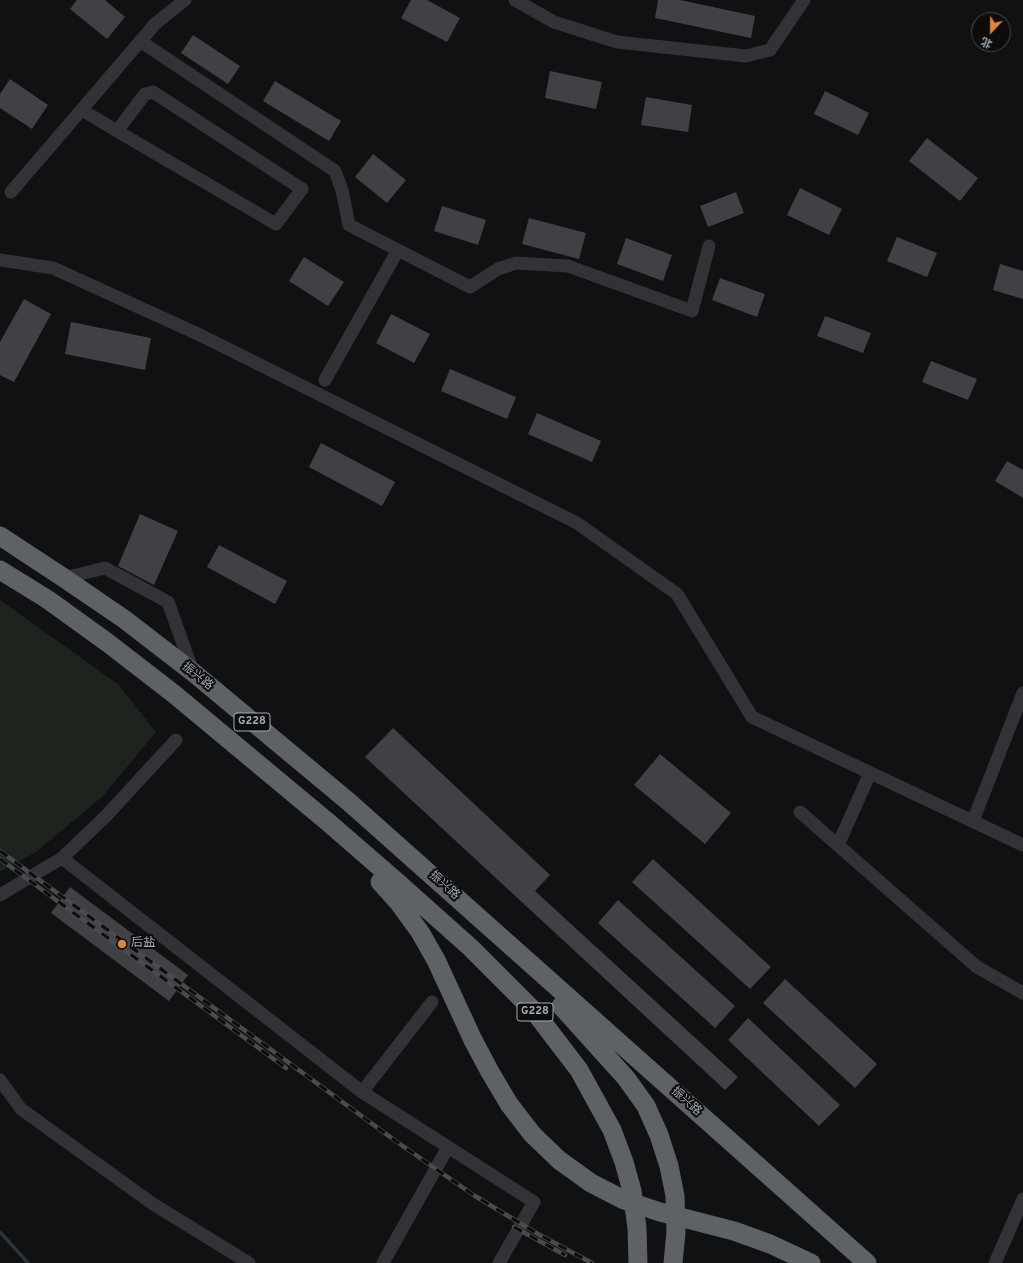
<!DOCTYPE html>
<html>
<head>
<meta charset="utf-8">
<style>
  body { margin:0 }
  #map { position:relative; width:1023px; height:1263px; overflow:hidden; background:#101112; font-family:Overpass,"Noto Sans SC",sans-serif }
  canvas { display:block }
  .north { position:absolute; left:971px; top:12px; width:40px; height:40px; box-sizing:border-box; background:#0c0c0d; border:1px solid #484b4f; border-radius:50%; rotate:202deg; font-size:11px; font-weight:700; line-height:16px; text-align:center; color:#a3aab1 }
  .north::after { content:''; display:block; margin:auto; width:14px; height:18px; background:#dd873d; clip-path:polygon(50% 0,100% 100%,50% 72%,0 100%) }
</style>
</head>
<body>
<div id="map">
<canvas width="1023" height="1263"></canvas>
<div class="north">北</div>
</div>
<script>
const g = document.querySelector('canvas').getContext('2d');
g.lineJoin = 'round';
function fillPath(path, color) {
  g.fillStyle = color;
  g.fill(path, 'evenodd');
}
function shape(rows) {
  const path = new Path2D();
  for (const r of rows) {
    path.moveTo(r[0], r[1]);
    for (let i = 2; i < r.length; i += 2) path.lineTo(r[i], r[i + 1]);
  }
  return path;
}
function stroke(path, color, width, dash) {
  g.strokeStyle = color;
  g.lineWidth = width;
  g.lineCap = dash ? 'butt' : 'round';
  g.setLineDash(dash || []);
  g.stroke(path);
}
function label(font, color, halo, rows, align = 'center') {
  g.font = font + ' Overpass,"Noto Sans SC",sans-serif';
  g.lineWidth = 4;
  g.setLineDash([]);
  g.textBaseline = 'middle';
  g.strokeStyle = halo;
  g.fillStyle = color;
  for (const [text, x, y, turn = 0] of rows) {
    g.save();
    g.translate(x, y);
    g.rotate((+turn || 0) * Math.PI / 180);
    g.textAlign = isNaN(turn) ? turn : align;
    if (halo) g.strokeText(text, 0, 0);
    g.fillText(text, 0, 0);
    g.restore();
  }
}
fillPath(shape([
  [0,600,118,684,156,732,103,796,36,852,0,872]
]), '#1e241d');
stroke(shape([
  [0,1232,28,1263]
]), '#2b3539', 3.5);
fillPath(shape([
  [77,0,105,0,125,17,107,39,70,9],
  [411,0,427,0,460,18,447,42,401,18],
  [658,0,680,0,755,16,751,38,655,18],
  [193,35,240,66,228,84,181,53],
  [550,71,602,82,596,109,545,98],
  [10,79,48,105,32,129,0,108,0,94],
  [275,81,341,121,329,141,263,101],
  [825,91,869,113,858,135,814,114],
  [646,97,692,105,688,132,641,125],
  [927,138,978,178,960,201,909,161],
  [373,154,406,180,387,203,355,177],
  [800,188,842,209,829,235,787,215],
  [736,192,744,213,708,227,700,206],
  [442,206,486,220,478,245,434,231],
  [529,218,586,233,579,259,522,244],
  [897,237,937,253,927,277,887,261],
  [626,238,672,255,663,281,617,264],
  [304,257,344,282,328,306,289,281],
  [1000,264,1023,271,1023,299,993,290],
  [720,278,765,294,757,317,712,300],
  [24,299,51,314,14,382,0,375,0,342],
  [391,314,430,334,414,363,376,343],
  [825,316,871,333,863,353,817,336],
  [71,322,151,338,145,370,65,354],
  [931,361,977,379,968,400,922,382],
  [450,369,516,397,507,419,441,391],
  [537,413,601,441,592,462,528,434],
  [321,443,395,482,382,506,309,467],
  [1007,461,1023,470,1023,498,995,481],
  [140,514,178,531,154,585,118,566],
  [219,545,287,581,275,604,207,567],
  [393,728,550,875,535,891,738,1077,725,1090,365,757],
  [660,754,731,813,705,844,634,785],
  [653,859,771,967,750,989,632,882],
  [70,887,188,975,169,1001,51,913],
  [618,900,735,1006,715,1028,598,923],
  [785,979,877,1064,855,1088,763,1003],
  [748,1018,840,1105,819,1126,728,1040]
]), '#404145');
stroke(shape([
  [515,0,554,22,617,42,746,56,770,50,804,0],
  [140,41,335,171,342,190,349,225,470,287,498,269,516,263,568,266,692,311,709,246],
  [82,110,117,131,276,224,302,189,153,92,145,94,117,131],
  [11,192,155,24,185,0],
  [0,260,53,268,200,335,577,523,677,594,752,717,1023,845],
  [325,380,398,250],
  [64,578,105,568,168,602,193,672],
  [800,812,977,967,1023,993],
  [973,821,1023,693],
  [838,845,870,773],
  [62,858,362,1092,534,1202,499,1263],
  [0,895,62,858,106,816,176,740],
  [0,1080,21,1109,153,1204,249,1263],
  [362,1092,432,1002],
  [383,1263,448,1147],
  [995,1263,1023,1199]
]), '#323336', 13);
stroke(shape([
  [0,536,64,578,124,619,194,673,349,802,867,1263],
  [0,570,47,599,108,643,174,694,329,823,397,882,471,948,534,1011,579,1070,612,1130,624,1162,632,1191,637,1228,638,1263],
  [380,882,399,903,420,932,436,960,473,1040],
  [561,1006,626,1078,646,1106,659,1135,669,1166,675,1196,676,1232,673,1263]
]), '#5e6267', 19);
const rail = shape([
  [0,851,397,1142,475,1196,538,1234,592,1263],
  [0,859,286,1068],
  [514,1227,565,1255]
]);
stroke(rail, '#494c4f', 4.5);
stroke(rail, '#0c0c0d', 3, [9]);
stroke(shape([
  [473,1040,490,1072,509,1104,532,1134,559,1160,591,1183,624,1200,660,1212,734,1231,770,1244,811,1263]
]), '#5e6267', 19);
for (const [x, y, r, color] of [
  [122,944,5,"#dd873d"]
]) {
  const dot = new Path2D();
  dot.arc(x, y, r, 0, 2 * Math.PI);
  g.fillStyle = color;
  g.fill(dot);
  stroke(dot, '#0c0c0d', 1.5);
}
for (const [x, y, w] of [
  [252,722,36],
  [535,1012,36]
]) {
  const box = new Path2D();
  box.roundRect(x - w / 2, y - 9, w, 18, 3);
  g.fillStyle = '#0c0c0d';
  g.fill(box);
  stroke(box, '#a3aab1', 1);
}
label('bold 11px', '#a3aab1', null, [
  ["G228",252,722],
  ["G228",535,1012]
]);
label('12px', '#a3aab1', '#0c0c0d', [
  ["振兴路",197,677,39],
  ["振兴路",444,886,42],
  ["振兴路",686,1102,42]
]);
label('12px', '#a3aab1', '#0c0c0d', [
  ["后盐",131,944]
], 'left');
</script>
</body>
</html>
